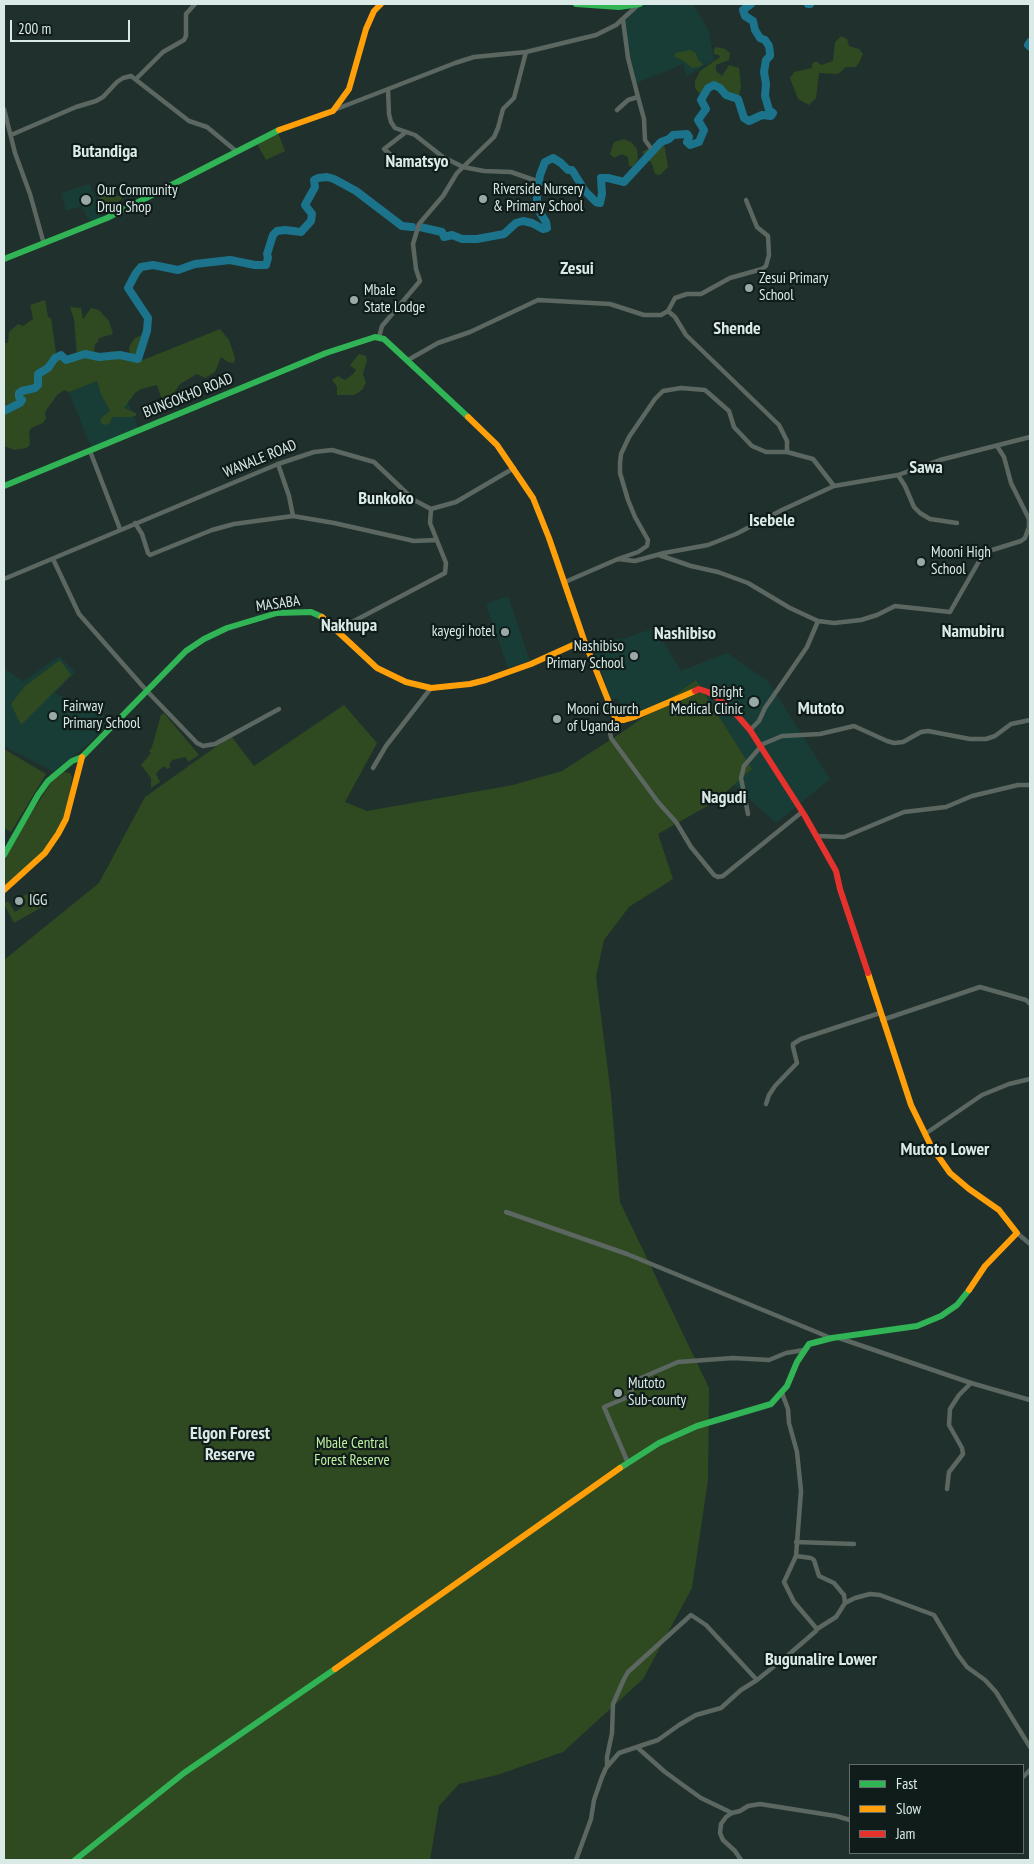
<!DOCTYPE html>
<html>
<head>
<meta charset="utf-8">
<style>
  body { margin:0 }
  #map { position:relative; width:1034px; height:1864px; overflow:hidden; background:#20312d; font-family:"PT Sans Narrow",sans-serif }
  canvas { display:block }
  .frame { position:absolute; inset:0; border:5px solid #daeae6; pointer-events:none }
  .legend { position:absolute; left:849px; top:1764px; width:175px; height:90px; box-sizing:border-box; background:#101c19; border:1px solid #616e6b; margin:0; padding:6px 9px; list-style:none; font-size:15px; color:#daeae6 }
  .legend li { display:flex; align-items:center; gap:10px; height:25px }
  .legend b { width:25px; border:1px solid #616e6b }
  .scale { position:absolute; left:10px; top:20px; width:120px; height:22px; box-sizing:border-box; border:2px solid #daeae6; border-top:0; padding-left:6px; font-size:15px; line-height:18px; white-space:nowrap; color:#daeae6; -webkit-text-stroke:4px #101c19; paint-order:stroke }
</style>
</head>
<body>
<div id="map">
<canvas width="1034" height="1864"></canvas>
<div class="frame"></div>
<ul class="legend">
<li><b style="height:6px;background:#30b455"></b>Fast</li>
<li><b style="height:6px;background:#ff9f0a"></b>Slow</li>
<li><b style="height:6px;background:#e5322d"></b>Jam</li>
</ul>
<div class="scale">200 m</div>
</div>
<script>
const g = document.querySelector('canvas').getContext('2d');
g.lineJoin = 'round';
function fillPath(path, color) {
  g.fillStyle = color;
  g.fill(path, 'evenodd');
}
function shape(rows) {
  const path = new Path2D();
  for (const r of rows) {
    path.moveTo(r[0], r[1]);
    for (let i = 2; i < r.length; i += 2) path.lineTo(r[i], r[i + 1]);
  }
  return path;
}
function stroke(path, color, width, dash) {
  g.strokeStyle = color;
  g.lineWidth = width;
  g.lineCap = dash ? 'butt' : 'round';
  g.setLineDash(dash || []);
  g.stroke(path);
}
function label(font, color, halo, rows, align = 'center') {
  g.font = font + ' "PT Sans Narrow",sans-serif';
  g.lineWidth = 4.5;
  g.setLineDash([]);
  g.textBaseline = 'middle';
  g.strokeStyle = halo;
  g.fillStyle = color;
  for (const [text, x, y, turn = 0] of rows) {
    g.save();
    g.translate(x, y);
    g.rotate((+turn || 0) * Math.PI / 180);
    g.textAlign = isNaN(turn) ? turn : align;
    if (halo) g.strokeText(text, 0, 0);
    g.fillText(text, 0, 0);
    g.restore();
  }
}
fillPath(shape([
  [643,4,693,4,709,31,714,60,687,76,683,64,634,84,624,20],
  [90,184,102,218,91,223,81,206,66,211,61,193],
  [97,381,124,390,138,428,91,447,69,392],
  [508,596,530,661,508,668,486,604],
  [655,628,681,671,727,653,768,681,830,779,776,823,716,769,664,715,622,708,618,698,611,700,591,643,626,638],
  [59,656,75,672,55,693,82,708,111,719,89,743,54,772,4,746,4,670,10,672,23,682]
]), '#183d36');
fillPath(shape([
  [841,36,847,39,849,46,859,49,863,54,860,61,856,67,846,67,838,74,819,73,816,98,809,105,798,99,790,78,794,72,812,68,812,64,816,61,821,65,833,61,835,42],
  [716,47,725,49,730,53,729,60,716,65,716,71,722,76,729,65,739,68,741,87,738,99,726,95,720,88,714,85,704,93,699,93,695,88,695,81,700,71,720,57,719,55,714,54,714,49],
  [690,50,696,53,698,60,703,64,699,67,692,68,682,60,675,57,675,53],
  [278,133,285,151,266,160,256,142],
  [624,139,631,142,637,149,638,159,633,167,629,166,628,157,622,154,614,158,610,154,614,142],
  [658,143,664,144,668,167,660,175,655,174,652,164,642,152],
  [108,193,112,193,113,196,120,196,122,199,106,209,97,209,95,204,97,199],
  [45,300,48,317,51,318,56,353,58,357,61,355,66,358,77,356,74,319,70,307,81,308,83,319,91,308,99,310,109,321,113,334,99,338,98,342,95,344,94,354,102,354,112,351,130,355,129,347,134,339,142,335,145,345,140,358,143,360,220,329,229,340,235,358,234,363,228,362,221,357,215,372,205,378,197,374,180,384,171,397,162,400,157,385,141,389,135,393,124,408,136,413,136,416,130,417,112,417,110,423,105,425,102,424,100,419,110,411,101,394,97,381,69,392,64,390,57,395,45,412,46,418,43,423,31,428,29,432,30,445,26,448,14,450,4,446,4,343,8,343,9,332,18,324,23,326,33,319,30,305],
  [359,354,366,356,367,360,363,374,366,383,362,390,354,395,337,395,337,387,332,380,338,376,345,380,353,374,356,370,350,365],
  [60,660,71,675,21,725,11,704,25,686],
  [696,680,752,769,716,801,658,834,673,879,629,907,604,940,596,977,611,1095,620,1202,709,1388,708,1480,692,1588,643,1679,563,1752,497,1775,459,1784,439,1806,430,1860,4,1860,4,960,99,883,145,797,231,736,254,766,344,705,377,743,345,802,367,811,513,785,562,771,621,733],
  [164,713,199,755,188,762,186,757,172,760,169,765,171,767,167,769,164,766,158,771,156,774,160,782,151,788,151,778,141,765,151,753,149,751,152,747,161,715],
  [4,749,46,774,11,832,4,828],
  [64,772,70,773,72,777,68,811,44,852,4,886,4,861,20,831,52,781],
  [33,890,42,907,14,923,4,904,8,901,15,912,24,906,26,903,22,897]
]), '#2f4921');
stroke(shape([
  [808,4,810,4],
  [1030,42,1028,45,1030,47],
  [420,227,442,232,444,237,452,235,462,239,477,239,504,234,516,223,523,221,532,223,543,229,547,228,546,222,537,208,537,193,540,175,545,162,553,158,561,163,568,170,572,170,585,191,596,202,600,203,602,194,601,178,608,178,624,182,661,142,669,139,673,135,687,134,689,137,687,142,690,145,699,142,704,130,698,120,706,109,701,100,708,88,714,85,720,88,726,95,738,99,744,118,749,121,762,115,771,116,773,113,769,110,765,96,766,84,764,72,766,60,770,56,770,53,769,46,765,40,760,38,755,30,753,21,745,16,743,10,751,4],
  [4,411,20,403,22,400,19,397,19,393,22,391,35,388,38,385,38,374,48,368,55,358,61,355,66,360,85,354,99,357,120,355,138,359,147,331,148,318,128,288,136,273,141,267,153,265,178,270,195,264,230,260,255,265,266,265,268,258,267,254,273,235,277,231,285,230,301,232,311,221,312,214,305,205,315,187,314,180,318,178,327,177,334,179,356,191,402,226,412,227]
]), '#1b738c', 8);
stroke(shape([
  [136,79,163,52,184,40,186,36,186,14,195,4],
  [388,89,389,114,391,122,395,128,415,135,443,157,463,167,484,171,511,172,534,180],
  [638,97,644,119,645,140,650,147],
  [4,109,15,153,30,194,44,244],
  [334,110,455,63,474,57,526,52,596,35,616,25,638,5],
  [617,110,628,100,638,97,628,58,623,20],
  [11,135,76,107,96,101,103,97,117,82,123,78,131,76,189,121,207,127,236,151],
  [399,162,384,149,406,132],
  [668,311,675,317,686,335,779,425,787,441,787,452,813,459,834,486],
  [379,337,382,326,420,281,416,269,413,244,419,224,443,196,457,173,494,137,498,128,503,109,514,98,526,52],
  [408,360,438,343,470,332,538,300,610,304,644,315,661,315,668,311,675,298,687,294,701,294,730,278,762,269,766,266,769,255,768,236,757,227,746,200],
  [90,451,120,529],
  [278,464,289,496,293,516],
  [898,475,905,486,914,507,920,513,930,519,957,523],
  [135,523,142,534,148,553,150,555,212,530,234,524,293,516,334,523,414,541,436,540],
  [659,555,691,566,718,572,748,583,790,608,818,621,834,623,861,620,877,615,895,606,950,612,982,556,989,551,1021,541,1025,538,1029,527,1029,519,1011,483,1004,457,997,446],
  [53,559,79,614,146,690,197,743,203,746,215,744,279,709],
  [618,559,635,561,664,553,708,545,736,534,782,510,834,486,898,475,940,460,1030,437],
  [4,579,278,464,314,452,332,450,374,462,414,500,431,509,456,502,514,468],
  [565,582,618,559,638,552,647,546,648,540,635,517,628,500,620,473,620,463,621,454,629,437,655,399,663,391,681,388,705,390,729,411,734,427,752,446,766,452,787,452],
  [337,630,445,573,446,563,430,523,431,509],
  [616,720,610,732,611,738,658,802,676,822,691,847,714,875,718,877,723,876,802,812],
  [750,730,759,721,765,708,807,647,818,621],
  [373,768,386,746,431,688],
  [748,814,741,778,744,766,763,744,782,736,820,734,854,726,887,741,894,743,903,742,921,732,928,731,970,739,986,739,995,736,1011,724,1030,720],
  [817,836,844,837,904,812,946,807,972,796,1018,785,1030,785],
  [882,1020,980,987,1026,1000,1030,1004],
  [766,1104,769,1095,775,1086,797,1063,793,1047,793,1044,801,1039,880,1013],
  [925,1134,982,1095,1009,1084,1030,1079],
  [506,1212,627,1254,831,1338],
  [1017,1233,1030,1244],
  [839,1338,971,1383,1030,1400],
  [628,1463,604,1407,628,1397,635,1384,641,1378,678,1362,733,1358,769,1360,786,1353,804,1350],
  [947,1489,949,1472,963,1454,962,1448,949,1425,950,1409,959,1395,971,1383],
  [796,1542,854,1544],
  [796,1556,811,1558,814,1560,819,1576,834,1583,844,1595,845,1603,836,1617,817,1629],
  [845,1603,855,1598,870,1594,880,1595,934,1615,958,1655,967,1667,985,1680,996,1692,1030,1747],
  [638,1748,665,1772,687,1788,701,1798,732,1813],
  [607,1765,607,1757,612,1733,613,1704,624,1679,628,1672,691,1615,706,1625,757,1680],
  [1023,1777,1030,1770],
  [576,1860,591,1819,594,1800,602,1777,606,1768,619,1753,658,1740,679,1725,696,1715,721,1708,741,1690,757,1680,787,1656,816,1631,817,1629,794,1602,784,1582,796,1556,801,1491,797,1452,789,1423,788,1409,782,1393],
  [741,1860,735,1851,723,1840,720,1833,721,1824,726,1817,732,1813,740,1811,748,1806,760,1804,836,1816,850,1820]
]), '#5c6761', 4.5);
stroke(shape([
  [576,4,619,7,640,4],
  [4,259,107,218,279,130],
  [4,486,326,353,375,337,384,339,468,417],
  [4,855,38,795,48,781,72,761,82,757,186,651,204,639,227,628,277,613,311,612,322,617],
  [620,1468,659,1443,697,1426,771,1404,787,1386,797,1362,809,1344,832,1338,917,1326,941,1316,957,1305,969,1290],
  [75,1860,184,1773,335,1669]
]), '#30b455', 6);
stroke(shape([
  [279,130,333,111,349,89,366,29,374,11,381,4],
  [468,417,497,445,533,498,549,538,584,640,616,720,624,720,634,717,695,691],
  [322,617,377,668,406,682,431,688,470,684,486,680,531,664,584,640],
  [4,890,45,853,58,834,66,819,82,757],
  [868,973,911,1105,931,1146,950,1173,969,1189,999,1210,1017,1233,985,1266,969,1290],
  [335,1669,620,1468]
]), '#ff9f0a', 6);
stroke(shape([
  [695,691,699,689,708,692,722,701,736,714,750,730,805,816,836,871,840,889,868,973]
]), '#e5322d', 6);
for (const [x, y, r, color] of [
  [483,199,5,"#99a9a5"],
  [86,200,6,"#99a9a5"],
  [749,288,5,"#99a9a5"],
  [354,300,5,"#99a9a5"],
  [921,562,5,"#99a9a5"],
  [505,632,5,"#99a9a5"],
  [634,656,5,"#99a9a5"],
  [754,702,6,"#99a9a5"],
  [53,716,5,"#99a9a5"],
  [557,719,5,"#99a9a5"],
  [19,901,5,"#99a9a5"],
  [618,1393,5,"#99a9a5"]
]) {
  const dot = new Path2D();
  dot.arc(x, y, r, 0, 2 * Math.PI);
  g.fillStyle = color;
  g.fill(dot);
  stroke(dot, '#101c19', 2);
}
label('15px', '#daeae6', '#101c19', [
  ["Riverside Nursery",493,190],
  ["& Primary School",493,207],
  ["Our Community",97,191],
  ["Drug Shop",97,208],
  ["Zesui Primary",759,279],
  ["School",759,296],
  ["Mbale",364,291],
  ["State Lodge",364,308],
  ["Mooni High",931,553],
  ["School",931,570],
  ["kayegi hotel",495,632,"right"],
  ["Nashibiso",624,647,"right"],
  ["Primary School",624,664,"right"],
  ["Bright",743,693,"right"],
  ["Medical Clinic",743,710,"right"],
  ["Fairway",63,707],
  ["Primary School",63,724],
  ["Mooni Church",567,710],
  ["of Uganda",567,727],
  ["IGG",29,901],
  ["Mutoto",628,1384],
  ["Sub-county",628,1401]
], 'left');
label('15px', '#daeae6', '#101c19', [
  ["BUNGOKHO ROAD",188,396,-22],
  ["WANALE ROAD",260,459,-22],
  ["MASABA",278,604,-8]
]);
label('15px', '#bef29f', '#101c19', [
  ["Mbale Central",352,1444],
  ["Forest Reserve",352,1461]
]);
label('bold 18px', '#daeae6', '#101c19', [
  ["Butandiga",105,152],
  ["Namatsyo",417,162],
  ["Zesui",577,269],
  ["Shende",737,329],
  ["Sawa",926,468],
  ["Bunkoko",386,499],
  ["Isebele",772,521],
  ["Nakhupa",349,626],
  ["Namubiru",973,632],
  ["Nashibiso",685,634],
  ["Mutoto",821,709],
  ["Nagudi",724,798],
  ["Mutoto Lower",945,1150],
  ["Elgon Forest",230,1434],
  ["Reserve",230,1455],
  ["Bugunalire Lower",821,1660]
]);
</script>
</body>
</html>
